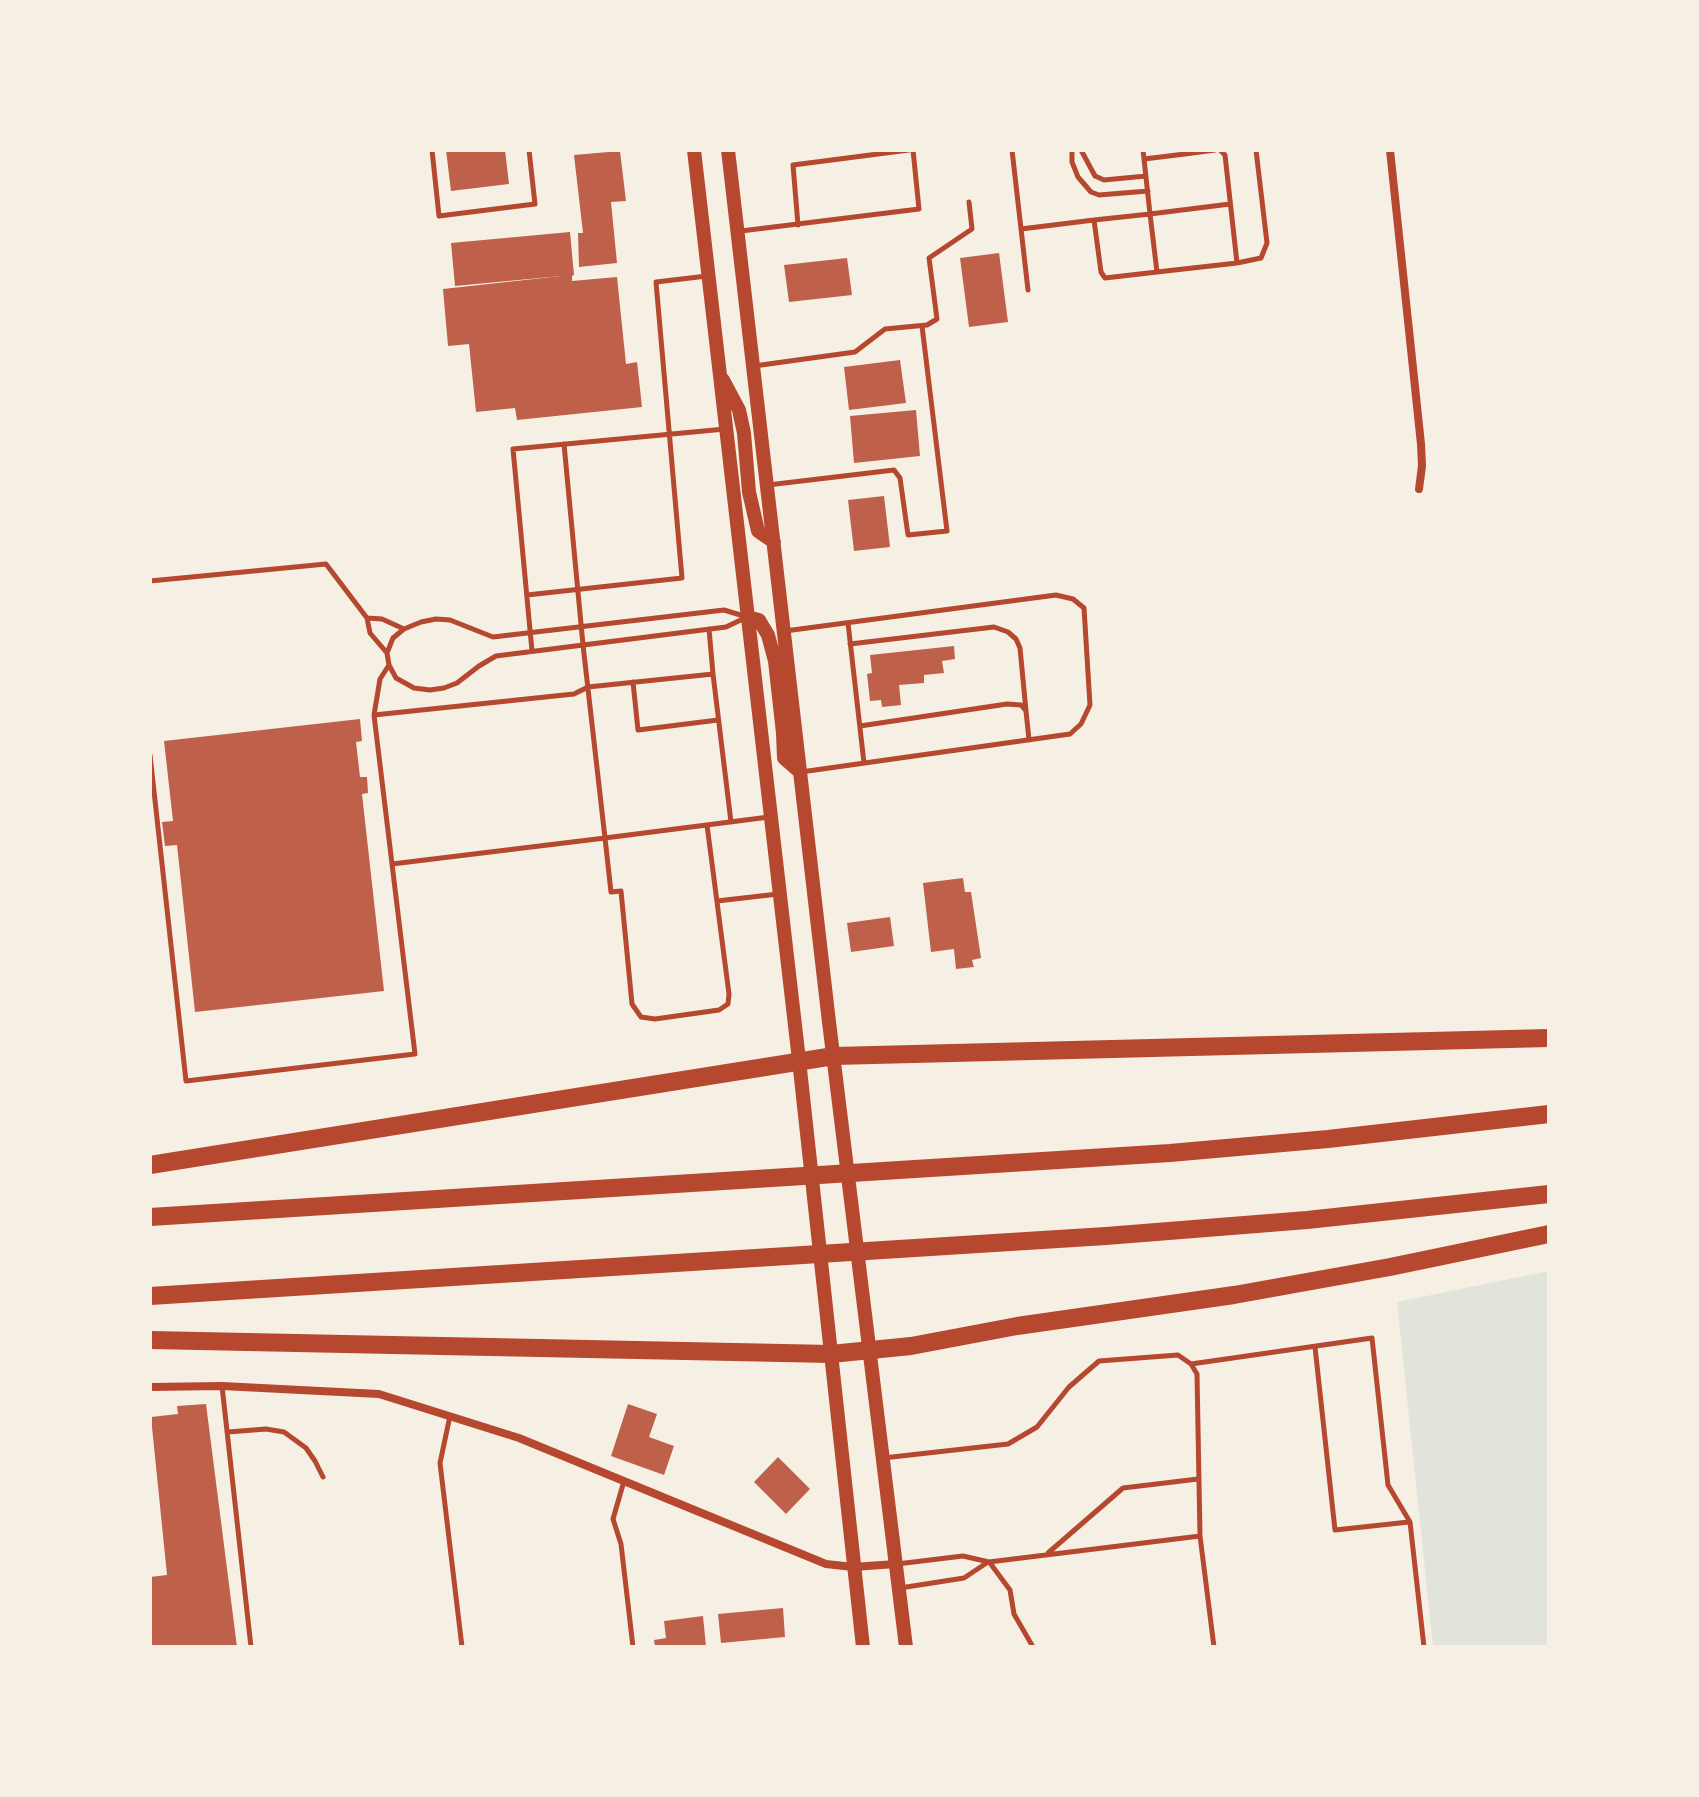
<!DOCTYPE html>
<html>
<head>
<meta charset="utf-8">
<style>
  body { margin:0 }
  #map { position:relative; width:1699px; height:1797px; overflow:hidden; background:#f6efe4; font-family:"PT Sans Narrow",sans-serif }
  canvas { display:block }
  .frame { position:absolute; inset:0; border:152px solid #f6efe4; pointer-events:none }
</style>
</head>
<body>
<div id="map">
<canvas width="1699" height="1797"></canvas>
<div class="frame"></div>
</div>
<script>
const g = document.querySelector('canvas').getContext('2d');
g.lineJoin = 'round';
function fillPath(path, color) {
  g.fillStyle = color;
  g.fill(path, 'evenodd');
}
function shape(rows) {
  const path = new Path2D();
  for (const r of rows) {
    path.moveTo(r[0], r[1]);
    for (let i = 2; i < r.length; i += 2) path.lineTo(r[i], r[i + 1]);
  }
  return path;
}
function stroke(path, color, width, dash) {
  g.strokeStyle = color;
  g.lineWidth = width;
  g.lineCap = dash ? 'butt' : 'round';
  g.setLineDash(dash || []);
  g.stroke(path);
}
fillPath(shape([
  [1549,1271,1549,1645,1536,1647,1433,1647,1397,1302]
]), '#e2e4dc');
fillPath(shape([
  [446,150,505,150,509,184,451,191],
  [620,151,626,201,611,202,617,263,579,267,578,233,583,233,574,155],
  [570,232,574,275,572,276,572,281,617,277,626,364,637,362,642,407,517,420,515,408,476,412,469,344,448,346,443,289,561,276,455,286,451,243],
  [999,253,1008,322,969,327,960,258],
  [847,258,852,295,789,302,784,265],
  [900,360,906,403,849,410,844,367],
  [916,410,920,456,854,463,850,416],
  [884,496,890,547,854,551,848,500],
  [954,646,955,659,942,661,944,673,924,675,924,683,899,685,901,705,882,707,881,700,870,701,867,674,872,673,870,655],
  [360,719,362,741,356,742,360,777,367,777,368,793,362,794,384,991,195,1012,177,845,165,846,162,822,173,821,164,741],
  [963,878,965,892,971,892,981,958,972,960,974,967,956,969,954,949,931,952,923,883],
  [890,917,894,946,851,952,847,923],
  [206,1404,237,1647,150,1647,150,1577,167,1575,151,1417,178,1414,177,1406],
  [628,1404,657,1414,649,1437,674,1446,664,1475,611,1456],
  [778,1457,810,1489,786,1514,754,1482],
  [783,1608,785,1637,721,1643,718,1614],
  [703,1616,706,1647,655,1647,654,1640,666,1638,664,1621]
]), '#bf614a');
stroke(shape([
  [432,150,439,216,535,204,529,150],
  [1012,150,1028,290],
  [1072,150,1072,162,1078,177,1091,192,1099,195,1148,191],
  [1081,150,1095,176,1104,180,1146,176],
  [1143,150,1150,214,1157,272,1105,278,1101,272,1094,220,1150,214,1230,204],
  [1185,154,1215,150],
  [1144,159,1185,154,1185,150],
  [798,225,793,165,909,150],
  [1021,229,1094,220],
  [741,231,919,209,913,150],
  [1237,263,1261,258,1267,243,1256,150],
  [1157,272,1237,263,1225,155,1220,150],
  [754,366,855,352,885,329,927,325,937,319,929,258,972,229,969,202],
  [564,444,583,645,605,838,769,817],
  [768,485,894,470,900,478,908,535,947,531,922,326],
  [150,581,326,564,367,618,370,633,387,653],
  [527,595,682,578,656,282,707,276],
  [724,610,747,617,726,627,496,656,479,666,457,683,444,688,430,690,414,688,396,678,389,665,387,653,393,638,404,629,421,622,436,619,450,620,493,637,724,610],
  [367,618,382,619,404,629],
  [848,623,864,763],
  [709,629,713,674,731,822],
  [785,631,1056,595,1073,599,1084,608,1090,705,1081,724,1070,734,801,772],
  [850,644,994,627,1008,632,1016,639,1020,648,1026,711],
  [532,651,513,449,725,429],
  [633,682,638,730,718,720],
  [374,715,574,694,588,687,713,674],
  [860,726,1007,704,1021,705,1026,711,1029,740],
  [150,755,186,1081,415,1054,374,715,380,679,389,665],
  [392,864,605,838,611,892,621,891,632,1004,641,1017,655,1019,719,1010,728,1004,729,994,707,825],
  [717,901,778,894],
  [1315,1347,1335,1530,1409,1522],
  [1191,1364,1372,1338,1388,1485,1410,1522,1424,1647],
  [222,1386,251,1647],
  [450,1416,440,1463,462,1647],
  [228,1432,266,1429,284,1432,306,1448,315,1461,323,1477],
  [883,1458,1008,1444,1037,1427,1069,1387,1099,1361,1178,1355,1191,1364,1197,1374,1200,1536],
  [624,1481,613,1519,621,1544,633,1647],
  [1048,1553,1123,1488,1198,1479],
  [990,1563,1010,1590,1014,1614,1033,1647],
  [897,1564,963,1556,989,1562,1200,1536,1214,1647],
  [900,1588,964,1578,988,1562]
]), '#b5482f', 5);
stroke(shape([
  [1390,150,1421,444,1422,466,1419,489],
  [150,1387,222,1386,379,1394,519,1438,826,1564,853,1567,896,1564]
]), '#b5482f', 8);
stroke(shape([
  [694,150,799,1060,863,1647],
  [728,150,829,1022,906,1647],
  [723,380,739,410,744,433,749,492,758,531,774,542],
  [747,617,759,620,768,635,775,661,783,733,784,758,800,772]
]), '#b5482f', 14);
stroke(shape([
  [150,1165,834,1056,1549,1038],
  [150,1217,1170,1153,1328,1139,1549,1114],
  [150,1296,1106,1236,1307,1220,1549,1194],
  [150,1340,831,1354,911,1346,1017,1326,1234,1295,1390,1267,1549,1234]
]), '#b5482f', 18);
</script>
</body>
</html>
